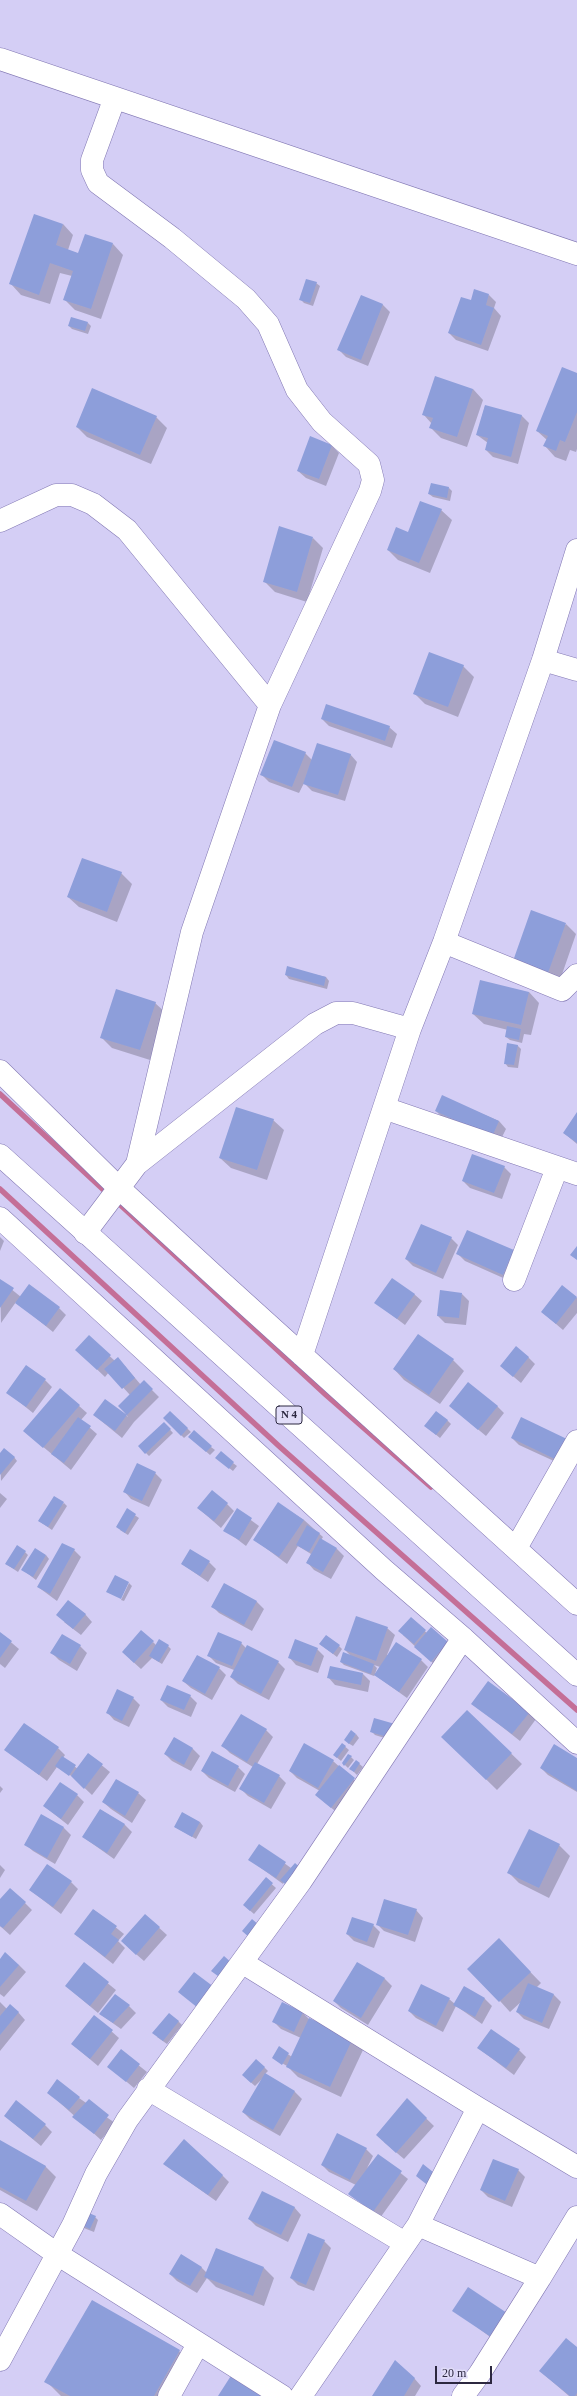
<!DOCTYPE html>
<html>
<head>
<meta charset="utf-8">
<style>
  body { margin:0 }
  #map { position:relative; width:577px; height:2396px; overflow:hidden; background:#d4cef5; font-family:"Times New Roman",serif }
  canvas { display:block }
  .scale { position:absolute; left:435px; top:2366px; width:57px; height:18px; box-sizing:border-box; border:2px solid #2c2840; border-top:0; padding-left:5px; font-size:12px; line-height:14px; white-space:nowrap; color:#2c2840; -webkit-text-stroke:3px #e1ddf8; paint-order:stroke }
</style>
</head>
<body>
<div id="map">
<canvas width="577" height="2396"></canvas>
<div class="scale">20 m</div>
</div>
<script>
const g = document.querySelector('canvas').getContext('2d');
g.lineJoin = 'round';
function fillPath(path, color) {
  g.fillStyle = color;
  g.fill(path, 'evenodd');
}
function shape(rows) {
  const path = new Path2D();
  for (const r of rows) {
    path.moveTo(r[0], r[1]);
    for (let i = 2; i < r.length; i += 2) path.lineTo(r[i], r[i + 1]);
  }
  return path;
}
function stroke(path, color, width, dash) {
  g.strokeStyle = color;
  g.lineWidth = width;
  g.lineCap = dash ? 'butt' : 'round';
  g.setLineDash(dash || []);
  g.stroke(path);
}
function label(font, color, halo, rows, align = 'center') {
  g.font = font + ' "Times New Roman",serif';
  g.lineWidth = 4;
  g.setLineDash([]);
  g.textBaseline = 'middle';
  g.strokeStyle = halo;
  g.fillStyle = color;
  for (const [text, x, y, turn = 0] of rows) {
    g.save();
    g.translate(x, y);
    g.rotate((+turn || 0) * Math.PI / 180);
    g.textAlign = isNaN(turn) ? turn : align;
    if (halo) g.strokeText(text, 0, 0);
    g.fillText(text, 0, 0);
    g.restore();
  }
}
fillPath(shape([
  [63,224,73,235,68,250,79,254,113,244,123,255,101,319,75,310,64,299,72,276,60,273,50,304,21,295,11,284],
  [316,283,320,286,313,306,304,303,300,299],
  [489,295,496,302,494,308,501,316,488,351,456,340,449,333,471,302],
  [361,296,383,305,390,312,368,366,346,357,339,350],
  [88,323,91,326,88,334,72,329,69,326],
  [577,374,577,449,576,452,570,450,566,461,555,457,545,446,547,440,537,431],
  [473,389,483,400,467,447,441,438,431,428,432,424,423,414],
  [485,406,522,416,529,423,518,464,493,457,486,450,488,443,477,435],
  [156,417,167,428,151,464,87,437,77,427],
  [311,438,332,446,339,453,326,486,306,478,298,471],
  [449,488,452,491,450,501,433,497,429,494],
  [441,510,452,520,430,573,398,560,388,550],
  [313,538,323,548,307,602,275,592,264,581],
  [463,666,474,677,458,717,425,704,414,693],
  [322,719,389,727,397,734,392,748,329,726],
  [305,753,312,760,350,754,357,762,345,801,312,791,304,783,299,793,269,782,261,774],
  [121,873,132,884,117,922,79,907,68,897],
  [566,924,576,934,559,983,524,971],
  [288,968,326,977,329,981,327,989,289,979,286,975],
  [529,992,539,1003,531,1035,524,1034,522,1043,510,1040,506,1037,508,1030,484,1024,473,1014],
  [155,1003,166,1013,150,1060,112,1048,101,1037],
  [517,1045,521,1049,518,1068,508,1067,505,1063],
  [443,1097,499,1121,506,1129,499,1143,443,1118,436,1111],
  [577,1114,577,1144,564,1133],
  [273,1120,284,1130,267,1180,231,1168,220,1158],
  [504,1167,511,1174,502,1199,470,1188,463,1181],
  [0,1237,4,1241,0,1251],
  [451,1238,458,1245,443,1279,413,1266,406,1259],
  [513,1251,510,1281,465,1261,458,1254],
  [0,1280,21,1297,59,1308,66,1315,53,1332,16,1302,1,1323],
  [562,1287,577,1298,577,1313,563,1330,542,1312],
  [414,1294,422,1301,405,1325,376,1303],
  [462,1294,469,1301,466,1325,445,1323,438,1316],
  [418,1335,453,1360,464,1371,440,1404,404,1380,394,1369],
  [89,1337,115,1361,125,1366,141,1385,144,1382,159,1397,134,1422,122,1438,94,1415,105,1400,128,1417,120,1406,130,1395,109,1372,105,1377,84,1357],
  [528,1357,535,1364,521,1383,501,1366],
  [45,1380,52,1387,33,1413,7,1392],
  [60,1389,87,1413,81,1420,97,1434,71,1470,24,1431],
  [450,1406,497,1406,504,1413,486,1436],
  [170,1412,191,1432,184,1438,164,1418],
  [521,1419,567,1467,519,1445,512,1438],
  [447,1420,451,1424,440,1438,429,1429],
  [164,1423,173,1433,149,1456,139,1446],
  [193,1440,211,1447,215,1450,210,1455],
  [0,1455,14,1457,17,1461,1,1481],
  [220,1461,233,1463,237,1466,233,1471],
  [155,1473,162,1480,149,1507,131,1499,124,1491],
  [0,1493,7,1499,0,1508],
  [64,1503,67,1506,52,1530,39,1521],
  [227,1504,234,1511,221,1528,198,1508],
  [279,1504,304,1520,323,1537,321,1540,337,1549,344,1556,331,1579,314,1570,307,1562,311,1554,298,1546,287,1564,255,1540],
  [127,1510,139,1518,128,1535,120,1530],
  [237,1510,259,1526,246,1546,225,1530],
  [74,1550,81,1557,57,1601,38,1587],
  [25,1552,28,1555,18,1572,6,1564],
  [46,1555,49,1559,36,1580,23,1570],
  [209,1562,216,1569,208,1582,182,1564],
  [129,1583,132,1586,124,1601,121,1600],
  [225,1584,257,1602,264,1609,252,1631,219,1613,212,1606],
  [85,1614,92,1622,81,1635,64,1622],
  [411,1619,427,1633,447,1643,438,1668,403,1635],
  [387,1628,395,1635,387,1655,421,1660,428,1667,407,1698,375,1675,374,1676,344,1665,341,1662,351,1656,345,1650],
  [374,1665,380,1667,375,1674,377,1668],
  [0,1633,19,1649,5,1668,0,1664],
  [153,1642,156,1645,168,1646,171,1649,162,1664,152,1658,141,1669,130,1659],
  [241,1643,246,1648,278,1662,285,1669,269,1700,238,1684,231,1677,234,1670,216,1663,209,1656],
  [320,1644,339,1646,342,1649,337,1657],
  [80,1646,87,1653,77,1671,59,1660,52,1653],
  [317,1649,324,1656,318,1673,296,1665,289,1657],
  [219,1668,226,1675,212,1700,191,1688,183,1681],
  [363,1674,370,1681,368,1692,335,1685,328,1677],
  [190,1696,197,1703,191,1717,168,1707,161,1700],
  [133,1698,140,1705,129,1727,114,1720,107,1712],
  [472,1703,529,1712,536,1719,520,1741],
  [467,1711,522,1764,497,1790,453,1747],
  [375,1719,394,1741,375,1735,371,1731],
  [266,1730,273,1737,257,1764,279,1776,286,1783,271,1809,248,1796,241,1789,253,1767,230,1753,223,1746],
  [356,1734,359,1738,353,1746,348,1743],
  [174,1738,193,1749,200,1756,191,1771,172,1761,165,1754],
  [342,1744,349,1750,341,1761,334,1755],
  [58,1748,65,1755,63,1758,78,1769,88,1754,110,1772,92,1795,73,1777,57,1767,47,1781,6,1750],
  [351,1757,354,1760,348,1768,343,1763],
  [577,1760,577,1792,548,1775,541,1768],
  [333,1761,361,1786,339,1814,324,1802,320,1791,297,1778,290,1771],
  [356,1761,363,1767,357,1775,351,1769],
  [238,1767,245,1774,235,1792,209,1778,202,1771],
  [117,1780,138,1793,146,1800,132,1823,111,1809,103,1802],
  [0,1786,3,1789,0,1793],
  [77,1795,84,1802,68,1825,44,1806],
  [101,1810,125,1825,132,1832,114,1859,83,1837],
  [42,1815,64,1828,71,1835,55,1864,33,1851,25,1844],
  [200,1822,203,1826,196,1839,175,1827],
  [259,1845,291,1868,283,1884,250,1860],
  [559,1845,570,1856,549,1898,519,1883,509,1873],
  [0,1865,5,1870,0,1878],
  [266,1879,276,1888,254,1914,247,1908],
  [71,1882,78,1889,61,1914,30,1890],
  [0,1901,25,1903,32,1910,10,1935,0,1926],
  [94,1910,124,1934,118,1941,125,1948,113,1964,75,1934],
  [416,1910,423,1918,415,1942,384,1931,377,1924],
  [145,1915,167,1935,144,1961,129,1948],
  [373,1925,380,1932,374,1948,354,1941,347,1934],
  [509,1950,541,1983,536,1988,554,1995,561,2002,549,2029,524,2019,517,2012,522,2001,510,2012,500,2001],
  [0,1960,19,1965,26,1972,4,1997,0,1994],
  [357,1963,385,1979,392,1986,368,2025,341,2008,334,2001],
  [84,1964,116,1990,98,2013,66,1986],
  [464,1987,485,1999,492,2006,482,2024,456,2006,443,2032,416,2018,409,2011,449,1999,455,2004],
  [0,2002,7,2009,18,2012,25,2020,0,2051],
  [282,2004,303,2013,309,2019,352,2039,363,2050,341,2097,298,2077,287,2066,273,2058,279,2048,292,2057,301,2038,281,2029,274,2022],
  [129,2006,136,2013,121,2029,100,2014],
  [94,2016,119,2038,98,2066,72,2044],
  [178,2021,182,2025,167,2044,157,2037],
  [478,2048,519,2050,526,2057,514,2075],
  [121,2051,147,2072,134,2088,109,2067],
  [264,2067,268,2071,265,2074,295,2092,302,2099,280,2136,250,2119,243,2112,264,2077,255,2086,247,2079],
  [48,2092,79,2098,115,2123,101,2140],
  [407,2100,434,2126,404,2159,384,2142],
  [5,2116,45,2125,52,2132,41,2146],
  [0,2142,45,2166,56,2177,37,2211,0,2190],
  [366,2149,373,2156,367,2168,378,2155,408,2179,380,2218,350,2194,356,2185,329,2172,322,2165],
  [164,2164,222,2175,229,2182,216,2201],
  [518,2170,525,2177,512,2207,488,2197,481,2190],
  [294,2207,301,2215,288,2242,256,2226,249,2219],
  [95,2217,98,2220,94,2232,71,2223],
  [324,2241,331,2248,314,2291,298,2285,291,2278],
  [216,2249,264,2268,274,2278,264,2306,216,2287,207,2278,197,2293,177,2281,170,2274,201,2267,207,2273],
  [469,2288,501,2345,454,2310],
  [92,2301,179,2351,193,2365,175,2396,61,2396,46,2381],
  [577,2348,577,2396,569,2396,540,2371],
  [414,2378,421,2386,415,2396,373,2396]
]), '#0003');
stroke(shape([
  [0,1094,108,1194],
  [0,1189,280,1447,577,1710],
  [115,1200,326,1395,431,1487]
]), '#c46f97', 5.5);
fillPath(shape([
  [34,214,63,224,56,245,78,253,85,234,113,243,91,309,63,300,73,271,50,263,39,295,9,284],
  [306,279,317,282,310,303,299,300],
  [474,289,489,294,486,305,494,308,481,345,448,333,461,297,471,300],
  [361,295,383,304,361,360,337,350],
  [71,317,88,322,85,331,68,326],
  [562,367,577,373,577,412,565,442,560,440,556,451,543,446,548,436,536,431],
  [435,376,473,389,457,437,429,428,433,418,422,415],
  [92,388,157,416,140,455,76,427],
  [485,405,522,415,511,457,485,450,488,438,476,435],
  [310,436,332,445,319,479,297,471],
  [431,483,449,487,447,498,428,494],
  [420,501,442,509,419,563,387,550,396,527,408,532],
  [279,526,313,537,297,592,263,582],
  [429,652,464,665,448,707,413,694],
  [326,704,390,726,385,741,321,719],
  [274,740,306,752,292,787,260,775],
  [317,743,351,754,338,795,303,784],
  [82,858,122,872,107,912,67,897],
  [531,910,566,923,548,973,513,961],
  [287,966,326,977,324,986,285,975],
  [480,980,529,992,521,1025,472,1014],
  [116,989,156,1002,140,1050,100,1038],
  [507,1026,521,1029,519,1040,505,1037],
  [507,1043,518,1045,514,1065,504,1064],
  [442,1095,499,1121,492,1137,435,1111],
  [236,1107,274,1119,257,1170,219,1158],
  [577,1112,577,1143,563,1133],
  [472,1154,505,1166,494,1193,462,1181],
  [421,1224,452,1237,436,1273,405,1259],
  [467,1230,514,1250,503,1275,456,1254],
  [577,1246,577,1260,570,1255],
  [392,1278,415,1294,397,1319,374,1303],
  [0,1279,14,1288,0,1308],
  [29,1284,60,1307,46,1326,15,1303],
  [562,1285,577,1297,556,1324,541,1312],
  [440,1290,462,1293,459,1318,437,1316],
  [418,1334,454,1359,429,1395,393,1369],
  [89,1335,111,1355,97,1370,75,1350],
  [516,1346,529,1357,513,1377,500,1366],
  [118,1357,135,1378,122,1389,104,1369],
  [26,1365,46,1379,26,1407,6,1393],
  [144,1380,153,1389,127,1415,118,1406],
  [468,1382,498,1406,478,1430,449,1406],
  [60,1388,80,1405,43,1448,23,1431],
  [105,1399,127,1415,115,1431,93,1415],
  [170,1411,188,1428,181,1436,163,1418],
  [436,1411,448,1420,436,1435,424,1426],
  [78,1417,91,1426,64,1463,51,1454],
  [521,1417,569,1440,559,1461,511,1438],
  [164,1422,171,1429,145,1454,138,1446],
  [194,1430,212,1446,206,1452,188,1437],
  [4,1448,15,1457,0,1475,0,1453],
  [221,1451,234,1462,229,1469,215,1458],
  [137,1463,156,1472,142,1501,123,1492],
  [212,1490,228,1503,214,1521,197,1508],
  [54,1496,64,1502,48,1527,38,1521],
  [278,1502,304,1520,279,1557,253,1540],
  [127,1508,136,1514,125,1533,116,1527],
  [237,1508,252,1518,239,1540,223,1531],
  [307,1525,320,1533,309,1552,296,1545],
  [320,1538,337,1548,323,1572,306,1563],
  [62,1543,75,1549,50,1594,37,1587],
  [17,1545,26,1551,14,1569,5,1564],
  [35,1548,46,1555,33,1577,21,1570],
  [190,1549,210,1561,200,1576,181,1564],
  [115,1575,129,1582,121,1599,106,1592],
  [224,1583,257,1601,244,1625,211,1607],
  [68,1600,86,1614,73,1629,56,1615],
  [356,1616,388,1627,376,1661,344,1650],
  [411,1617,426,1630,414,1644,398,1631],
  [431,1627,448,1642,431,1662,414,1647],
  [141,1630,154,1641,134,1663,122,1652],
  [0,1632,12,1641,0,1658],
  [218,1632,242,1642,232,1666,207,1656],
  [62,1634,81,1645,70,1664,50,1653],
  [326,1635,340,1645,333,1654,319,1644],
  [159,1639,169,1645,159,1662,149,1656],
  [295,1639,318,1648,311,1666,288,1658],
  [396,1642,422,1659,399,1692,374,1675],
  [247,1645,279,1661,261,1694,230,1677],
  [343,1652,374,1664,371,1674,340,1662],
  [197,1655,220,1667,205,1694,182,1681],
  [330,1666,363,1673,361,1685,327,1678],
  [488,1681,530,1712,512,1734,471,1704],
  [167,1685,191,1695,184,1710,160,1700],
  [117,1689,134,1697,122,1721,106,1713],
  [467,1710,512,1753,486,1780,441,1737],
  [241,1714,267,1729,247,1762,221,1746],
  [374,1718,395,1724,391,1738,370,1732],
  [24,1723,59,1747,39,1775,4,1750],
  [351,1730,356,1734,349,1744,344,1740],
  [174,1737,193,1748,184,1765,164,1754],
  [304,1743,334,1760,318,1788,289,1771],
  [342,1743,346,1746,337,1758,333,1755],
  [554,1744,577,1758,577,1791,540,1768],
  [212,1751,239,1766,228,1786,201,1771],
  [88,1753,103,1764,84,1789,71,1776],
  [348,1754,352,1756,344,1766,342,1763],
  [62,1756,76,1765,69,1776,55,1766],
  [356,1760,360,1763,354,1772,349,1769],
  [255,1762,280,1775,264,1803,239,1789],
  [339,1765,355,1778,331,1808,315,1795],
  [116,1779,139,1792,125,1816,102,1802],
  [60,1782,78,1794,61,1819,43,1806],
  [100,1809,125,1824,107,1853,82,1837],
  [182,1812,200,1822,192,1837,174,1827],
  [41,1814,64,1827,47,1858,24,1845],
  [529,1829,560,1844,539,1888,507,1873],
  [259,1844,286,1862,276,1878,248,1860],
  [295,1863,304,1871,290,1888,280,1880],
  [47,1864,72,1881,53,1907,29,1890],
  [266,1877,273,1883,250,1911,243,1905],
  [10,1888,26,1902,3,1928,0,1926,0,1899],
  [384,1899,417,1909,408,1935,376,1925],
  [93,1909,117,1926,111,1934,119,1940,105,1957,74,1934],
  [145,1914,160,1927,136,1955,121,1941],
  [352,1917,374,1924,367,1942,346,1934],
  [252,1919,260,1926,250,1938,242,1931],
  [499,1938,531,1972,499,2002,467,1969],
  [5,1952,19,1965,0,1987,0,1959],
  [224,1956,234,1965,222,1979,211,1971],
  [84,1962,109,1982,90,2006,65,1986],
  [357,1962,385,1978,361,2018,333,2001],
  [194,1972,214,1987,198,2008,178,1992],
  [528,1983,554,1994,542,2023,516,2012],
  [421,1984,450,1998,436,2026,408,2011],
  [464,1986,485,1998,475,2017,453,2005],
  [115,1994,130,2005,113,2023,99,2014],
  [282,2002,303,2012,294,2032,272,2022],
  [10,2004,19,2012,0,2035,0,2016],
  [169,2013,179,2021,163,2041,152,2033],
  [94,2015,113,2030,90,2059,71,2044],
  [309,2018,353,2038,330,2087,286,2067],
  [491,2029,520,2049,506,2068,477,2048],
  [279,2046,289,2053,282,2065,272,2058],
  [121,2049,140,2064,126,2082,107,2067],
  [256,2059,265,2067,251,2083,242,2075],
  [265,2073,295,2091,273,2130,242,2112],
  [57,2079,80,2097,69,2110,47,2093],
  [407,2098,427,2118,396,2153,376,2135],
  [89,2099,109,2115,94,2134,72,2117],
  [16,2100,46,2124,33,2139,4,2116],
  [337,2133,367,2148,350,2180,321,2165],
  [184,2139,223,2175,208,2195,163,2164],
  [0,2140,46,2166,26,2201,0,2187],
  [378,2154,402,2171,373,2212,348,2194],
  [493,2159,519,2169,505,2201,480,2190],
  [423,2164,438,2176,430,2187,416,2176],
  [262,2191,295,2207,281,2235,248,2219],
  [72,2206,96,2216,90,2229,67,2219],
  [308,2233,325,2240,306,2285,290,2278],
  [216,2248,264,2267,253,2296,204,2277],
  [181,2254,202,2267,190,2286,169,2274],
  [468,2287,510,2315,494,2339,452,2311],
  [92,2300,180,2350,154,2396,70,2396,44,2382],
  [566,2338,577,2347,577,2393,575,2396,570,2396,539,2371],
  [395,2360,415,2378,404,2396,372,2396],
  [234,2371,275,2396,218,2396]
]), '#8d9eda');
const minor = shape([
  [0,59,577,254],
  [0,521,56,495,72,495,93,504,127,530,270,705],
  [543,660,577,670],
  [444,942,562,990,577,975],
  [0,1071,120,1189,218,1279,577,1604],
  [384,1108,577,1174],
  [137,1164,315,1024,336,1013,353,1013,410,1029],
  [0,1218,384,1570,463,1638,577,1743],
  [85,1233,137,1164,192,932,270,705,370,491,373,480,369,464,322,422,297,390,268,324,246,299,172,238,98,183,92,170,92,160,114,100],
  [514,1280,557,1168],
  [302,1355,410,1029,444,942,543,660,577,550],
  [516,1548,577,1441],
  [243,1963,478,2108,577,2167],
  [148,2089,405,2243],
  [0,2214,57,2254,282,2396],
  [418,2225,478,2108],
  [0,2360,73,2225,96,2174,127,2120,301,1881,463,1638],
  [169,2396,198,2344],
  [301,2396,418,2225,540,2278,577,2217],
  [463,2396,480,2373,540,2278]
]);
const highway = shape([
  [0,1155,577,1675]
]);
stroke(minor, '#8278b3', 23);
stroke(highway, '#8278b3', 23);
stroke(minor, '#fff', 22);
stroke(highway, '#fff', 22);
for (const [x, y, w] of [
  [289,1415,26]
]) {
  const box = new Path2D();
  box.roundRect(x - w / 2, y - 9, w, 18, 3);
  g.fillStyle = '#e1ddf8';
  g.fill(box);
  stroke(box, '#2c2840', 1);
}
label('bold 11px', '#2c2840', null, [
  ["N 4",289,1415]
]);
</script>
</body>
</html>
